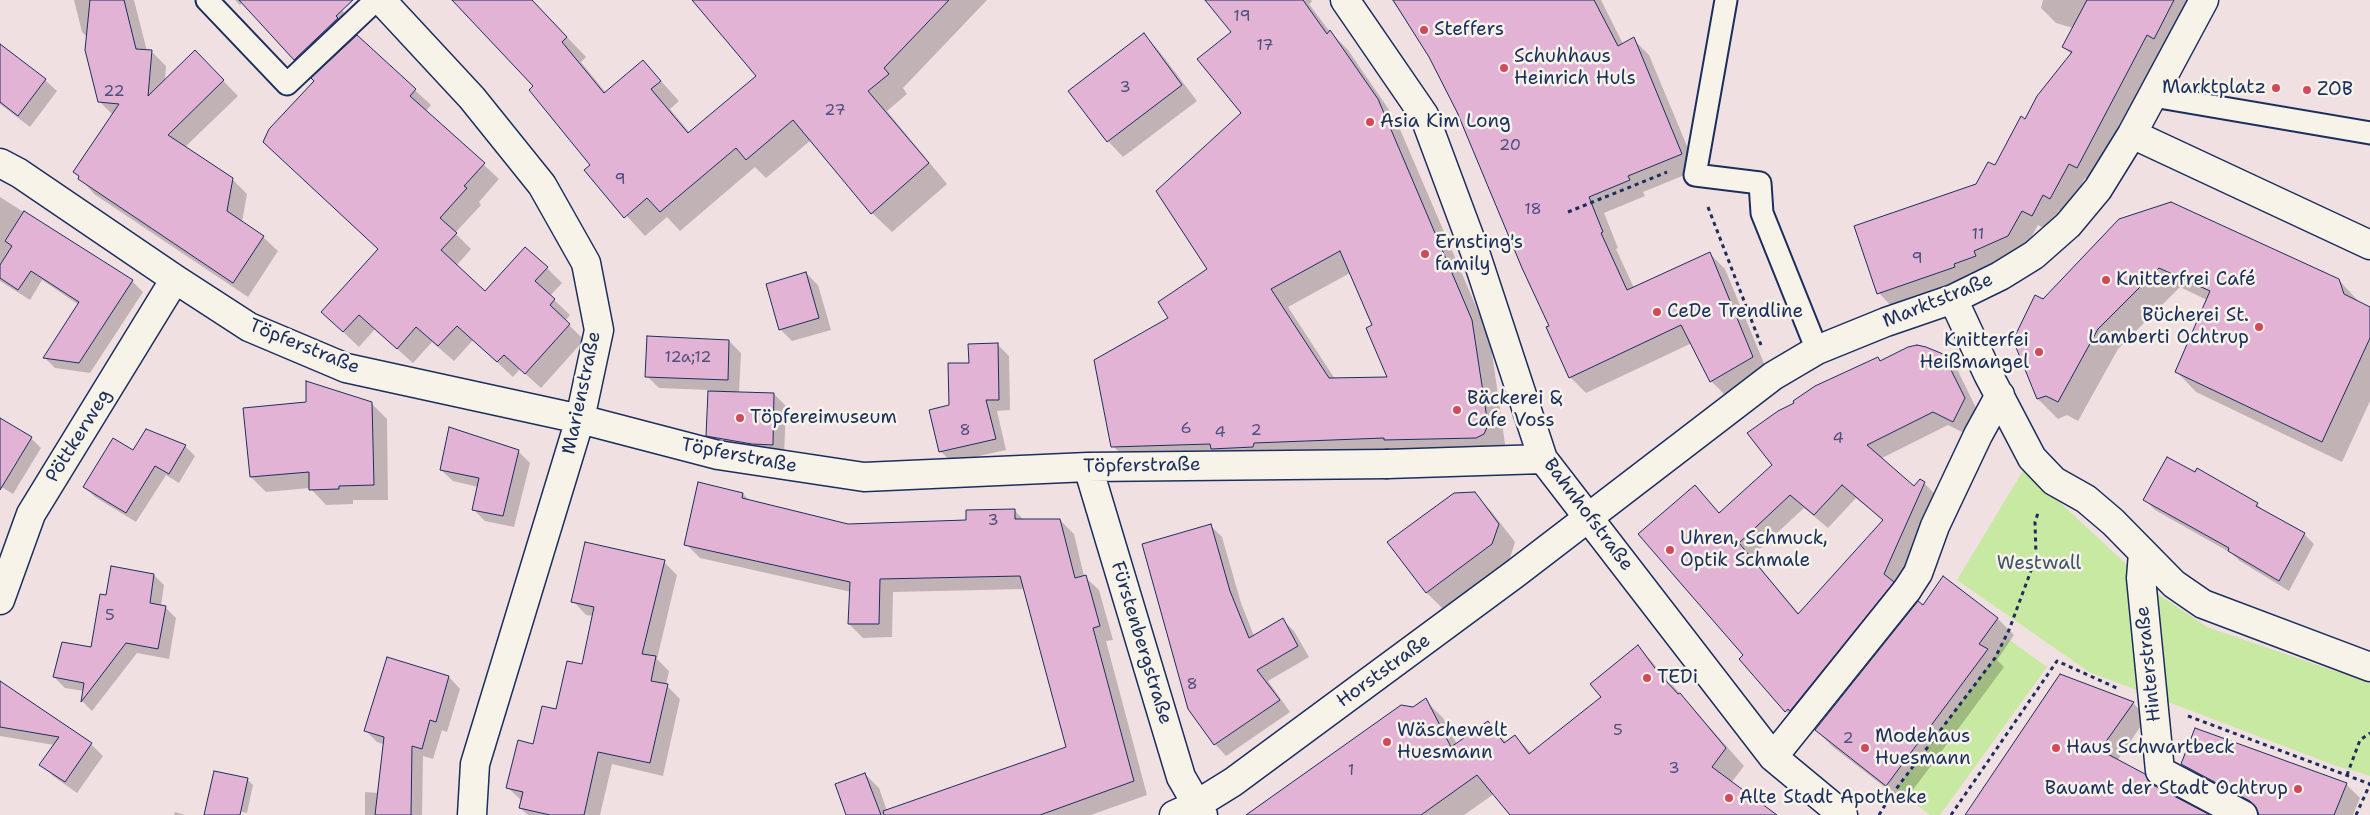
<!DOCTYPE html>
<html>
<head>
<meta charset="utf-8">
<style>
  body { margin:0 }
  canvas { display:block; background:#f1e0e2 }
</style>
</head>
<body>
<canvas width="2370" height="815"></canvas>
<script>
const g = document.querySelector('canvas').getContext('2d');
g.lineJoin = 'round';
function fillPath(path, color) {
  g.fillStyle = color;
  g.fill(path, 'evenodd');
}
function shape(rows) {
  const path = new Path2D();
  for (const r of rows) {
    path.moveTo(r[0], r[1]);
    for (let i = 2; i < r.length; i += 2) path.lineTo(r[i], r[i + 1]);
  }
  return path;
}
function stroke(path, color, width, dash) {
  g.strokeStyle = color;
  g.lineWidth = width;
  g.lineCap = dash ? 'butt' : 'round';
  g.setLineDash(dash || []);
  g.stroke(path);
}
function label(font, color, halo, rows, align = 'center') {
  g.font = font + ' "Shantell Sans",sans-serif';
  g.lineWidth = 5;
  g.setLineDash([]);
  g.textBaseline = 'middle';
  g.strokeStyle = halo;
  g.fillStyle = color;
  for (const [text, x, y, turn = 0] of rows) {
    g.save();
    g.translate(x, y);
    g.rotate((+turn || 0) * Math.PI / 180);
    g.textAlign = isNaN(turn) ? turn : align;
    if (halo) g.strokeText(text, 0, 0);
    g.fillText(text, 0, 0);
    g.restore();
  }
}
fillPath(shape([
  [2024,469,2125,563,2152,590,2207,627,2370,683,2370,776,2334,765,2089,672,1957,580],
  [2008,639,2047,667,1940,815,1930,815,1896,789]
]), '#c8e9a1');
fillPath(shape([
  [74,0,134,0,147,51,152,52,166,66,165,82,195,52,238,96,185,147,232,179,247,194,242,222,263,237,278,251,248,297,94,194,75,172,113,115,99,101,87,37,82,32],
  [235,0,333,0,358,28,352,34,354,36,312,76,243,2,240,5],
  [454,0,532,0,586,57,581,62,606,93,643,61,679,101,670,109,690,133,757,76,694,0,987,0,903,88,907,94,887,111,947,184,892,232,872,213,811,140,766,178,755,167,680,231,667,217,645,236,585,170,592,165,535,86],
  [1207,0,1311,0,1312,2,1309,4,1330,32,1348,50,1396,120,1490,339,1505,444,1502,452,1131,464,1113,446,1169,319,1209,270,1243,113,1232,32],
  [1350,273,1374,326,1389,378,1335,379,1288,307],
  [1392,0,1601,0,1623,44,1633,39,1649,55,1697,170,1643,192,1645,196,1604,213,1618,248,1616,249,1634,288,1709,253,1725,269,1768,373,1727,397,1711,381,1692,343,1586,393,1570,377,1551,327,1447,90,1430,56],
  [2043,0,2198,0,2093,182,2085,178,2066,214,2059,210,2048,231,2038,225,2023,252,1991,272,1894,309,1879,293,1995,167,2025,120,2072,55,2063,46,2073,28,2056,23,2041,8],
  [1144,35,1159,51,1197,101,1123,157,1108,141],
  [357,37,431,105,426,111,499,179,479,202,481,205,455,233,471,249,457,265,485,292,547,268,562,283,550,296,570,315,565,321,584,340,541,388,520,369,513,377,473,340,454,361,432,342,413,363,375,329,359,347,322,312,380,249],
  [0,57,45,80,57,91,30,127,0,104],
  [0,197,132,281,143,292,90,373,55,368,45,358,79,305,42,280,30,300,0,281],
  [2121,219,2339,280,2360,303,2370,308,2370,401,2342,462,2196,392,2176,371,2207,300,2180,287,2118,349,2078,421,2067,415,2058,419,2038,399,2044,300],
  [806,273,818,285,831,330,792,341,780,329],
  [729,341,741,353,739,393,774,394,786,406,784,456,719,447,708,435,710,390,659,388,647,376],
  [998,345,1009,356,1010,410,997,411,1006,450,952,462,940,451,951,406,971,364],
  [1943,355,1957,369,1978,412,1966,434,1948,425,1880,459,1914,488,1924,483,1938,497,1897,587,1800,724,1786,711,1745,656,1695,486,1720,514,1774,465,1878,358,1881,361],
  [1856,498,1884,521,1799,614,1751,557,1804,508,1828,528],
  [371,403,387,419,388,500,353,500,353,504,326,505,310,488,266,492,251,477],
  [0,419,31,438,41,448,13,494,0,486],
  [185,446,195,456,179,483,166,475,136,522,95,497,85,487,134,451],
  [518,451,530,463,514,527,485,521,473,509,478,487,453,481,441,470],
  [1474,493,1491,511,1515,542,1509,561,1443,609,1426,592],
  [743,494,750,501,848,525,967,521,1014,510,1024,520,1060,520,1074,534,1084,576,1099,590,1113,640,1106,641,1147,795,1091,815,847,815,865,774,879,788,887,811,1067,748,1025,589,893,592,892,637,863,638,849,624,851,592,700,558,686,544],
  [2145,500,2257,504,2264,512,2304,534,2314,544,2289,591,2240,561,2231,553,2155,510],
  [1210,525,1222,537,1241,603,1254,636,1282,619,1294,631,1309,657,1268,681,1290,712,1226,756,1215,744],
  [664,562,677,575,657,659,669,671,666,685,680,699,663,776,612,764,600,815,528,815,520,808,522,801,508,788,583,666,593,616,586,615,573,601],
  [154,575,164,585,161,606,165,607,176,618,169,659,137,653,92,711,82,701,84,691,65,688,54,677,92,648,108,596],
  [1923,606,1997,618,2014,635,1997,660,2004,667,1904,802,1833,747,1816,730],
  [1638,646,1744,766,1731,783,1775,815,1512,815,1494,794,1464,815,1262,815,1425,700,1443,718,1457,744,1487,723,1507,743,1515,736,1532,754,1602,698],
  [388,659,449,677,460,689,447,732,442,730,433,759,423,756,422,815,365,815,365,792,379,793,385,745,377,742,366,731],
  [0,682,91,744,103,756,77,793,53,776,41,764,54,745,0,736],
  [2133,703,2147,717,2117,761,2144,776,2158,789,2207,815,1966,815],
  [2182,764,2346,784,2360,798,2353,815,2260,815,2259,811,2196,778],
  [247,779,253,785,247,813,215,806],
  [175,812,185,815,174,815]
]), '#0003');
const building = shape([
  [90,0,124,0,136,49,152,50,148,96,195,50,224,80,168,135,233,178,227,211,264,236,233,283,78,179,79,176,73,172,119,104,98,102,85,50,90,0],
  [239,0,353,0,336,16,338,18,294,60,239,0],
  [452,0,532,0,567,37,562,42,604,93,643,60,661,81,651,89,688,133,756,76,692,0,949,0,884,68,889,74,868,91,929,163,871,214,793,120,746,160,736,148,660,212,647,198,624,218,584,170,590,165,529,90,533,86,452,0],
  [1205,0,1303,0,1327,34,1330,30,1378,99,1472,320,1488,425,1484,434,1476,438,1384,440,1384,438,1254,443,1253,447,1211,449,1210,444,1111,447,1094,360,1168,318,1158,302,1207,269,1156,191,1241,113,1197,59,1231,32,1205,0],
  [1340,251,1372,325,1366,328,1387,377,1329,378,1271,289,1340,251],
  [1393,0,1594,0,1618,46,1634,37,1682,154,1628,176,1630,180,1589,197,1603,232,1601,233,1627,290,1710,252,1753,357,1710,382,1681,325,1569,378,1546,327,1549,326,1522,268,1457,112,1429,57,1393,0],
  [2087,0,2174,0,2154,39,2147,35,2077,168,2069,164,2050,199,2043,195,2032,216,2022,211,2008,236,1974,251,1976,256,1954,264,1955,267,1877,294,1854,226,1976,184,1988,162,1995,165,2021,116,2025,119,2037,96,2072,52,2062,47,2087,0],
  [1144,33,1182,85,1107,142,1068,91,1144,33],
  [357,35,416,89,410,96,485,163,464,186,467,188,440,218,457,233,441,250,485,291,525,247,548,267,535,281,555,299,550,305,570,324,525,374,504,355,497,362,457,326,438,346,416,327,397,349,359,315,343,332,321,312,378,249,263,142,269,129,314,81,311,78,357,35],
  [0,44,46,79,18,116,0,102,0,44],
  [2171,202,2339,279,2344,294,2370,307,2370,338,2322,442,2175,372,2210,291,2159,268,2098,329,2058,402,2046,396,2037,399,2013,340,2035,295,2043,299,2119,219,2171,202],
  [24,211,133,280,79,363,43,358,79,302,31,271,18,290,0,278,0,265,12,246,5,241,24,211],
  [806,272,819,318,779,330,766,284,806,272],
  [647,336,729,340,728,380,645,377,647,336],
  [998,343,999,400,986,400,996,439,939,452,929,410,949,405,948,363,969,363,968,344,998,343],
  [1917,345,1926,347,1943,354,1965,398,1953,422,1933,412,1867,445,1914,486,1920,479,1925,482,1884,574,1894,582,1790,711,1788,709,1785,712,1739,659,1743,655,1638,534,1695,485,1719,513,1772,465,1747,433,1778,411,1794,403,1793,401,1815,386,1878,357,1880,361,1908,347,1917,345],
  [1842,485,1883,520,1798,614,1739,543,1790,495,1814,515,1842,485],
  [306,381,372,402,374,485,339,486,339,489,309,490,309,472,250,477,243,408,306,402,306,381],
  [708,391,774,393,773,445,752,444,706,436,708,391],
  [0,418,32,437,0,490,0,418],
  [449,427,519,450,503,516,472,510,479,478,440,470,449,427],
  [146,429,186,445,169,474,155,466,126,513,83,487,113,438,133,450,146,429],
  [2167,457,2195,472,2197,468,2258,503,2256,506,2305,533,2279,581,2228,551,2229,548,2143,500,2167,457],
  [698,482,743,493,742,498,848,524,966,520,966,510,1015,509,1015,519,1060,519,1075,578,1086,575,1100,626,1093,628,1134,781,1040,815,884,815,883,811,1066,747,1020,576,880,579,879,624,848,624,850,582,684,545,698,482],
  [1475,492,1499,524,1492,544,1426,593,1387,542,1454,493,1475,492],
  [1211,524,1230,591,1249,638,1283,618,1298,646,1257,670,1280,700,1214,745,1188,709,1142,544,1211,524],
  [585,542,665,560,642,654,656,656,651,681,668,684,650,763,598,752,584,815,550,815,519,808,523,792,506,788,518,740,533,744,542,706,556,709,567,661,582,664,594,607,571,602,585,542],
  [111,566,154,574,150,603,166,606,158,649,126,643,81,702,84,683,53,677,62,642,91,647,100,594,106,595,111,566],
  [1943,576,1998,618,1979,644,1988,649,1886,786,1815,730,1918,601,1923,605,1943,576],
  [1638,645,1657,671,1678,694,1680,693,1726,748,1712,767,1777,815,1510,815,1477,775,1421,815,1246,815,1401,705,1413,707,1426,698,1451,747,1488,721,1504,743,1515,735,1529,754,1601,697,1590,684,1638,645],
  [387,657,449,676,436,722,430,720,422,749,412,746,411,815,375,815,384,737,364,731,387,657],
  [2060,674,2134,702,2100,750,2145,774,2153,785,2210,815,1965,815,2060,674],
  [0,681,92,743,65,782,39,765,59,737,0,727,0,681],
  [2195,728,2347,783,2334,815,2259,815,2256,807,2250,801,2181,764,2195,728],
  [214,771,248,778,240,815,204,815,214,771],
  [865,773,881,815,846,815,835,784,865,773]
]);
fillPath(building, '#e3b3d5');
stroke(building, '#1b2f5e', 1);
const service = shape([
  [207,0,287,84,376,0],
  [1726,0,1695,175,1760,183,1762,213,1817,350],
  [2153,96,2370,133]
]);
const pedestrian = shape([
  [1345,0,1424,115,1475,252,1543,459,1773,757,1843,815],
  [1387,464,1543,459],
  [1773,757,1907,590]
]);
const minor = shape([
  [381,0,472,98,542,185,586,263,599,330,580,419,475,764,472,815],
  [2132,134,2370,245],
  [0,163,19,173,175,279,249,327,346,368,580,419,718,455,864,477,1088,467,1387,464],
  [1953,299,1988,374,2032,458,2054,481,2086,499,2113,522,2174,584,2203,604,2370,667],
  [1088,467,1181,777,1203,815],
  [2143,553,2141,578,2160,771,2243,815],
  [1907,590,1918,573,1935,526,1978,435,2000,395],
  [0,600,31,514,175,279],
  [1174,815,1196,805,1233,782,1516,573,1773,376,1817,350,1886,322,1953,299,2000,276,2034,255,2068,225,2098,189,2132,134,2204,0]
]);
stroke(service, '#1b2f5e', 25);
stroke(pedestrian, '#1b2f5e', 31);
stroke(minor, '#1b2f5e', 31);
stroke(shape([
  [1708,207,1761,345],
  [1568,212,1667,172],
  [2188,716,2370,784],
  [2347,775,2360,740,2370,733],
  [1879,815,1890,797,1995,658,2009,630,2036,557,2035,522,2039,510],
  [1951,815,2057,661,2119,689],
  [2356,815,2370,784]
]), '#1b2f5e', 3, [4, 4]);
stroke(service, '#f7f3e8', 21);
stroke(pedestrian, '#f7f3e8', 28);
stroke(minor, '#f7f3e8', 28);
for (const [x, y, r, color] of [
  [1424,30,5,"#d1495b"],
  [1504,68,5,"#d1495b"],
  [2276,88,5,"#d1495b"],
  [2307,90,5,"#d1495b"],
  [1370,122,5,"#d1495b"],
  [1425,254,5,"#d1495b"],
  [2106,280,5,"#d1495b"],
  [1657,312,5,"#d1495b"],
  [2259,327,5,"#d1495b"],
  [2039,352,5,"#d1495b"],
  [1457,410,5,"#d1495b"],
  [740,418,5,"#d1495b"],
  [1670,550,5,"#d1495b"],
  [1647,678,5,"#d1495b"],
  [1387,742,5,"#d1495b"],
  [1865,748,5,"#d1495b"],
  [2056,748,5,"#d1495b"],
  [2298,789,5,"#d1495b"],
  [1729,798,5,"#d1495b"]
]) {
  const dot = new Path2D();
  dot.arc(x, y, r, 0, 2 * Math.PI);
  g.fillStyle = color;
  g.fill(dot);
  stroke(dot, '#f7f3e8', 2);
}
label('16px', '#4d507c', null, [
  ["19",1242,17],
  ["17",1265,46],
  ["3",1125,88],
  ["22",114,92],
  ["27",835,111],
  ["20",1510,146],
  ["9",620,180],
  ["18",1533,210],
  ["11",1978,235],
  ["9",1917,259],
  ["12a;12",688,358],
  ["6",1186,429],
  ["8",965,431],
  ["2",1256,431],
  ["4",1220,433],
  ["4",1838,439],
  ["3",993,521],
  ["5",110,616],
  ["8",1192,685],
  ["5",1618,731],
  ["2",1848,739],
  ["3",1674,769],
  ["1",1351,771]
]);
label('19px', '#1b2f5e', '#f7f3e8', [
  ["Steffers",1434,30],
  ["Schuhhaus",1514,57],
  ["Heinrich Huls",1514,79],
  ["Marktplatz",2266,88,"right"],
  ["ZOB",2317,90],
  ["Asia Kim Long",1380,122],
  ["Ernsting's",1435,243],
  ["family",1435,265],
  ["Knitterfrei Café",2116,280],
  ["CeDe Trendline",1667,312],
  ["Bücherei St.",2249,316,"right"],
  ["Lamberti Ochtrup",2249,338,"right"],
  ["Knitterfei",2029,341,"right"],
  ["Heißmangel",2029,363,"right"],
  ["Bäckerei &",1467,399],
  ["Cafe Voss",1467,421],
  ["Töpfereimuseum",750,418],
  ["Uhren, Schmuck,",1680,539],
  ["Optik Schmale",1680,561],
  ["TEDi",1657,678],
  ["Wäschewelt",1397,731],
  ["Huesmann",1397,753],
  ["Modehaus",1875,737],
  ["Huesmann",1875,759],
  ["Haus Schwartbeck",2066,748],
  ["Bauamt der Stadt Ochtrup",2288,789,"right"],
  ["Alte Stadt Apotheke",1739,798]
], 'left');
label('19px', '#1b2f5e', '#f7f3e8', [
  ["Marktstraße",1938,301,-22],
  ["Töpferstraße",304,347,22],
  ["Marienstraße",582,393,-78],
  ["Pöttkerweg",79,436,-58],
  ["Töpferstraße",739,456,11],
  ["Töpferstraße",1142,466,-1],
  ["Bahnhofstraße",1588,515,53],
  ["Fürstenbergstraße",1141,643,73],
  ["Hinterstraße",2149,664,-96],
  ["Horststraße",1384,671,-36]
]);
label('19px', '#3e546b', '#f7f3e8', [
  ["Westwall",2039,564]
]);
</script>
</body>
</html>
